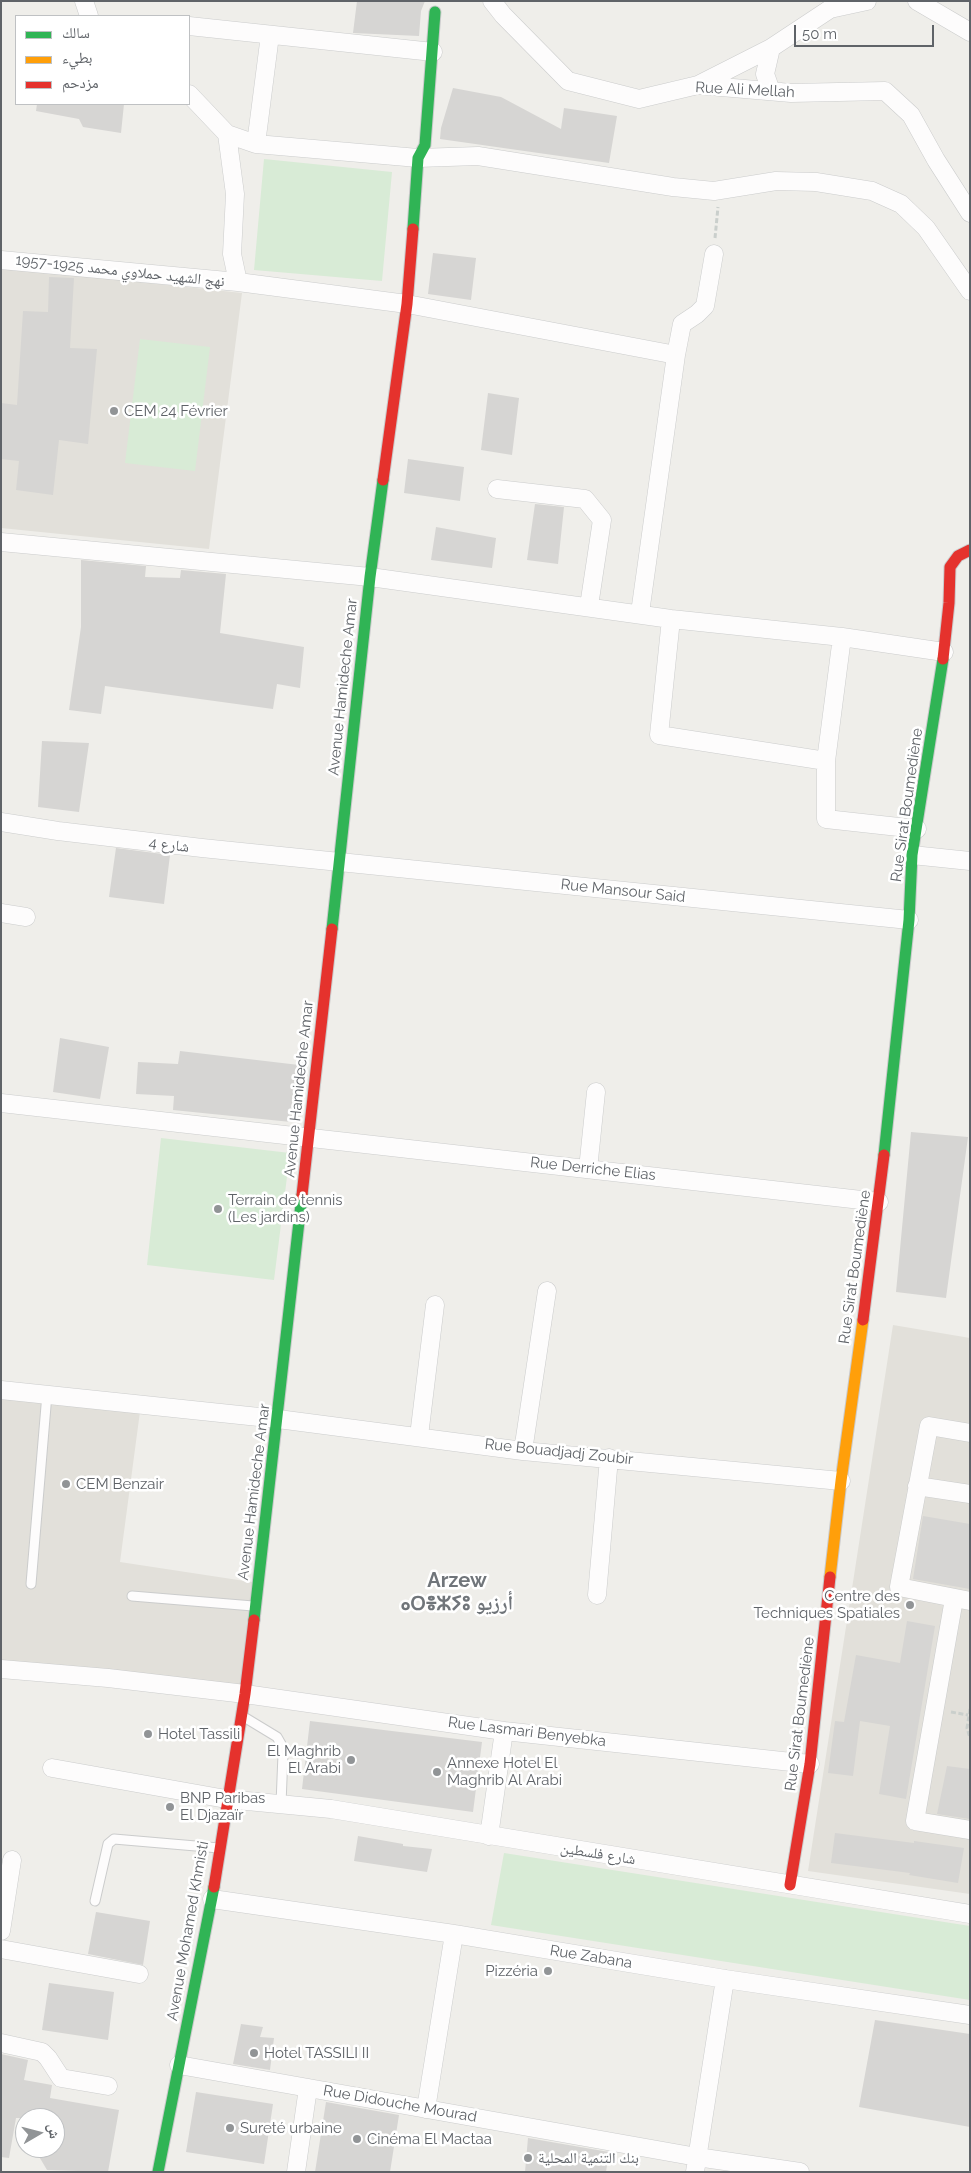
<!DOCTYPE html>
<html>
<head>
<meta charset="utf-8">
<style>
  body { margin:0 }
  #map { position:relative; width:971px; height:2173px; overflow:hidden; background:#efeeea; font-family:Raleway,"Noto Naskh Arabic",sans-serif }
  canvas { display:block }
  .frame { position:absolute; inset:0; border:2px solid #5f6368; pointer-events:none }
  .legend { position:absolute; left:15px; top:15px; width:175px; height:90px; box-sizing:border-box; background:#fff; border:1px solid #bfc1c3; margin:0; padding:6px 9px; list-style:none; font-size:15px; color:#5f6368 }
  .legend li { display:flex; align-items:center; gap:10px; height:25px }
  .legend b { width:25px; border:1px solid #bfc1c3 }
  .north { position:absolute; left:15px; top:2108px; width:50px; height:50px; box-sizing:border-box; background:#fff; border:1px solid #bfc1c3; border-radius:50%; rotate:82deg; font-size:14px; font-weight:700; line-height:20px; text-align:center; color:#5f6368 }
  .north::after { content:''; display:block; margin:auto; width:18px; height:22px; background:#919496; clip-path:polygon(50% 0,100% 100%,50% 72%,0 100%) }
  .scale { position:absolute; left:794px; top:25px; width:140px; height:22px; box-sizing:border-box; border:2px solid #5f6368; border-top:0; padding-left:6px; font-size:15px; line-height:18px; white-space:nowrap; color:#5f6368; -webkit-text-stroke:4px #fff; paint-order:stroke }
</style>
</head>
<body>
<div id="map">
<canvas width="971" height="2173"></canvas>
<div class="frame"></div>
<ul class="legend">
<li><b style="height:6px;background:#30b455"></b>سالك</li>
<li><b style="height:6px;background:#ff9f0a"></b>بطيء</li>
<li><b style="height:6px;background:#e5322d"></b>مزدحم</li>
</ul>
<div class="north">ش</div>
<div class="scale">50 m</div>
</div>
<script>
const g = document.querySelector('canvas').getContext('2d');
g.lineJoin = 'round';
function fillPath(path, color) {
  g.fillStyle = color;
  g.fill(path, 'evenodd');
}
function shape(rows) {
  const path = new Path2D();
  for (const r of rows) {
    path.moveTo(r[0], r[1]);
    for (let i = 2; i < r.length; i += 2) path.lineTo(r[i], r[i + 1]);
  }
  return path;
}
function stroke(path, color, width, dash) {
  g.strokeStyle = color;
  g.lineWidth = width;
  g.lineCap = dash ? 'butt' : 'round';
  g.setLineDash(dash || []);
  g.stroke(path);
}
function label(font, color, halo, rows, align = 'center') {
  g.font = font + ' Raleway,"Noto Naskh Arabic","Noto Sans Tifinagh",sans-serif';
  g.lineWidth = 5;
  g.setLineDash([]);
  g.textBaseline = 'middle';
  g.strokeStyle = halo;
  g.fillStyle = color;
  for (const [text, x, y, turn = 0] of rows) {
    g.save();
    g.translate(x, y);
    g.rotate((+turn || 0) * Math.PI / 180);
    g.textAlign = isNaN(turn) ? turn : align;
    if (halo) g.strokeText(text, 0, 0);
    g.fillText(text, 0, 0);
    g.restore();
  }
}
fillPath(shape([
  [1,267,242,293,209,549,1,528],
  [893,1325,970,1338,970,1894,808,1871],
  [1,1390,141,1404,120,1562,258,1583,245,1694,1,1669]
]), '#e2e0da');
fillPath(shape([
  [264,159,392,172,382,281,254,270],
  [140,339,210,347,195,471,125,463],
  [161,1138,290,1153,274,1280,147,1265],
  [504,1853,970,1926,970,2000,491,1925]
]), '#d8ebd6');
fillPath(shape([
  [357,1,425,1,421,11,419,36,353,33],
  [453,88,501,97,561,129,564,108,617,116,609,163,440,139,441,128],
  [37,104,124,104,121,133,83,127,79,119,36,111],
  [433,253,476,258,471,300,428,294],
  [49,277,74,278,70,348,97,349,88,444,59,440,53,495,16,490,19,461,1,459,1,403,17,405,23,311,48,312],
  [488,393,519,398,512,455,481,450],
  [408,459,464,467,460,501,404,493],
  [535,504,564,507,558,564,527,560],
  [436,527,496,538,492,568,431,560],
  [81,560,146,566,145,577,180,578,181,570,226,574,220,633,304,647,300,688,277,684,273,709,105,686,101,714,69,710,81,627],
  [42,741,89,743,79,812,38,807],
  [116,848,170,855,164,904,109,897],
  [60,1038,109,1047,100,1099,53,1092],
  [180,1051,299,1065,291,1122,173,1110,174,1096,136,1094,138,1062,178,1064],
  [911,1132,968,1137,946,1298,896,1292],
  [923,1516,970,1524,970,1589,913,1579],
  [907,1621,935,1626,906,1799,879,1794,890,1726,860,1721,853,1776,828,1773,835,1721,844,1722,856,1655,900,1663],
  [310,1721,482,1742,473,1812,302,1789],
  [947,1766,970,1769,970,1819,937,1814],
  [835,1833,914,1843,914,1841,964,1848,958,1883,909,1875,910,1873,831,1863],
  [358,1836,403,1844,403,1846,432,1849,427,1872,354,1861],
  [96,1912,150,1921,143,1965,88,1954],
  [49,1983,114,1992,108,2040,42,2030],
  [875,2020,970,2034,970,2127,859,2107],
  [241,2024,263,2027,260,2037,274,2038,270,2070,233,2064],
  [1,2054,28,2060,24,2080,52,2085,50,2098,119,2110,108,2172,47,2170,34,2148,55,2148,55,2118,16,2118,9,2158,1,2157],
  [196,2092,273,2104,264,2164,186,2152],
  [326,2102,399,2115,390,2172,315,2172],
  [528,2138,609,2152,606,2172,525,2172]
]), '#d6d5d3');
const lane = shape([
  [31,1584,47,1394],
  [132,1596,253,1606],
  [244,1717,277,1737,281,1744,283,1754,281,1804],
  [95,1901,108,1844,114,1839,219,1848]
]);
const street = shape([
  [84,1,89,16],
  [492,1,503,15,568,81,639,99,698,85,791,93,885,91,911,115,936,160,970,213],
  [917,1,970,32],
  [189,26,433,52],
  [771,48,765,74,771,91,781,92],
  [698,85,771,48,830,9,867,1],
  [189,94,227,134,235,194,232,254,238,282],
  [227,134,256,144,418,158,478,156,673,187,714,191,776,181,816,182,872,191,901,204,926,228,970,291],
  [256,144,270,35],
  [1,260,238,282,407,304,676,355,640,613],
  [676,355,682,324,697,314,705,306,714,254],
  [497,489,585,499,602,520,589,606],
  [1,542,370,577,671,619,842,637,944,652],
  [671,619,659,735,826,761],
  [842,637,826,761,826,819,917,829],
  [1,822,58,831,202,848,909,920],
  [912,855,970,861],
  [1,913,26,917],
  [1,1103,879,1202],
  [588,1169,596,1092],
  [1,1390,278,1419,523,1451,841,1481],
  [970,1433,929,1426,899,1587,970,1601],
  [419,1436,435,1305],
  [523,1451,547,1291],
  [917,1486,970,1494],
  [597,1595,609,1458],
  [954,1599,915,1821,970,1830],
  [1,1669,108,1678,245,1694,504,1731,810,1764],
  [52,1768,226,1799,331,1809,970,1914],
  [489,1836,504,1731],
  [212,1899,454,1934,725,1979,970,2015],
  [1,1931,12,1860],
  [1,1949,139,1974],
  [1,2043,42,2052,48,2058,61,2078,108,2086],
  [179,2065,697,2157,800,2172],
  [426,2109,454,1934],
  [296,2172,308,2088],
  [695,2172,725,1979]
]);
const fast = shape([
  [413,229,418,158,425,145,435,12],
  [332,929,370,577,383,480],
  [884,1155,909,920,912,855,943,659],
  [254,1620,302,1195],
  [158,2172,214,1887]
]);
const slow = shape([
  [830,1577,841,1481,863,1320]
]);
const jam = shape([
  [383,480,407,304,413,229],
  [943,659,949,603,950,567,958,556,970,550],
  [302,1195,332,929],
  [863,1320,884,1155],
  [790,1885,810,1764,830,1577],
  [214,1887,245,1694,254,1620]
]);
stroke(lane, '#cbcccc', 11);
stroke(street, '#cbcccc', 19);
stroke(fast, '#cacacb', 13);
stroke(slow, '#cacacb', 13);
stroke(jam, '#cacacb', 13);
stroke(shape([
  [715,238,718,207],
  [970,1709,967,1728,970,1738],
  [951,1712,968,1715]
]), '#cacfcc', 3, [5, 2.5]);
stroke(lane, '#fdfcfc', 9);
stroke(street, '#fdfcfc', 18);
stroke(fast, '#30b455', 11);
stroke(slow, '#ff9f0a', 11);
stroke(jam, '#e5322d', 11);
for (const [x, y, r, color] of [
  [114,411,5,"#919496"],
  [218,1209,5,"#919496"],
  [66,1484,5,"#919496"],
  [910,1605,5,"#919496"],
  [148,1734,5,"#919496"],
  [351,1760,5,"#919496"],
  [437,1772,5,"#919496"],
  [170,1807,5,"#919496"],
  [548,1971,5,"#919496"],
  [254,2053,5,"#919496"],
  [230,2128,5,"#919496"],
  [357,2139,5,"#919496"],
  [528,2158,5,"#919496"]
]) {
  const dot = new Path2D();
  dot.arc(x, y, r, 0, 2 * Math.PI);
  g.fillStyle = color;
  g.fill(dot);
  stroke(dot, '#fff', 2);
}
label('15px', '#5f6368', '#fff', [
  ["Rue Ali Mellah",745,90,3],
  ["نهج الشهيد حملاوي محمد 1925-1957",120,271,6],
  ["Avenue Hamideche Amar",343,687,-84],
  ["Rue Sirat Boumediène",907,805,-82],
  ["شارع 4",169,845,7],
  ["Rue Mansour Said",623,891,6],
  ["Avenue Hamideche Amar",299,1089,-84],
  ["Rue Derriche Elias",593,1169,6],
  ["Rue Sirat Boumediène",855,1267,-82],
  ["Rue Bouadjadj Zoubir",559,1452,6],
  ["Avenue Hamideche Amar",254,1492,-83],
  ["Rue Sirat Boumediène",800,1714,-83],
  ["Rue Lasmari Benyebka",527,1732,7],
  ["شارع فلسطين",598,1854,9],
  ["Avenue Mohamed Khmisti",188,1931,-80],
  ["Rue Zabana",591,1957,9],
  ["Rue Didouche Mourad",400,2104,10]
]);
label('15px', '#5f6368', '#fff', [
  ["CEM 24 Février",124,411],
  ["Terrain de tennis",228,1200],
  ["(Les jardins)",228,1217],
  ["CEM Benzair",76,1484],
  ["Centre des",900,1596,"right"],
  ["Techniques Spatiales",900,1613,"right"],
  ["Hotel Tassili",158,1734],
  ["El Maghrib",341,1751,"right"],
  ["El Arabi",341,1768,"right"],
  ["Annexe Hotel El",447,1763],
  ["Maghrib Al Arabi",447,1780],
  ["BNP Paribas",180,1798],
  ["El Djazaïr",180,1815],
  ["Pizzéria",538,1971,"right"],
  ["Hotel TASSILI II",264,2053],
  ["Sureté urbaine",240,2128],
  ["Cinéma El Mactaa",367,2139],
  ["بنك التنمية المحلية",538,2158]
], 'left');
label('bold 20px', '#70757a', '#fff', [
  ["Arzew",457,1581],
  ["ⴰⵔⴻⵣⵢⵓ أرزيو",457,1604]
]);
</script>
</body>
</html>
